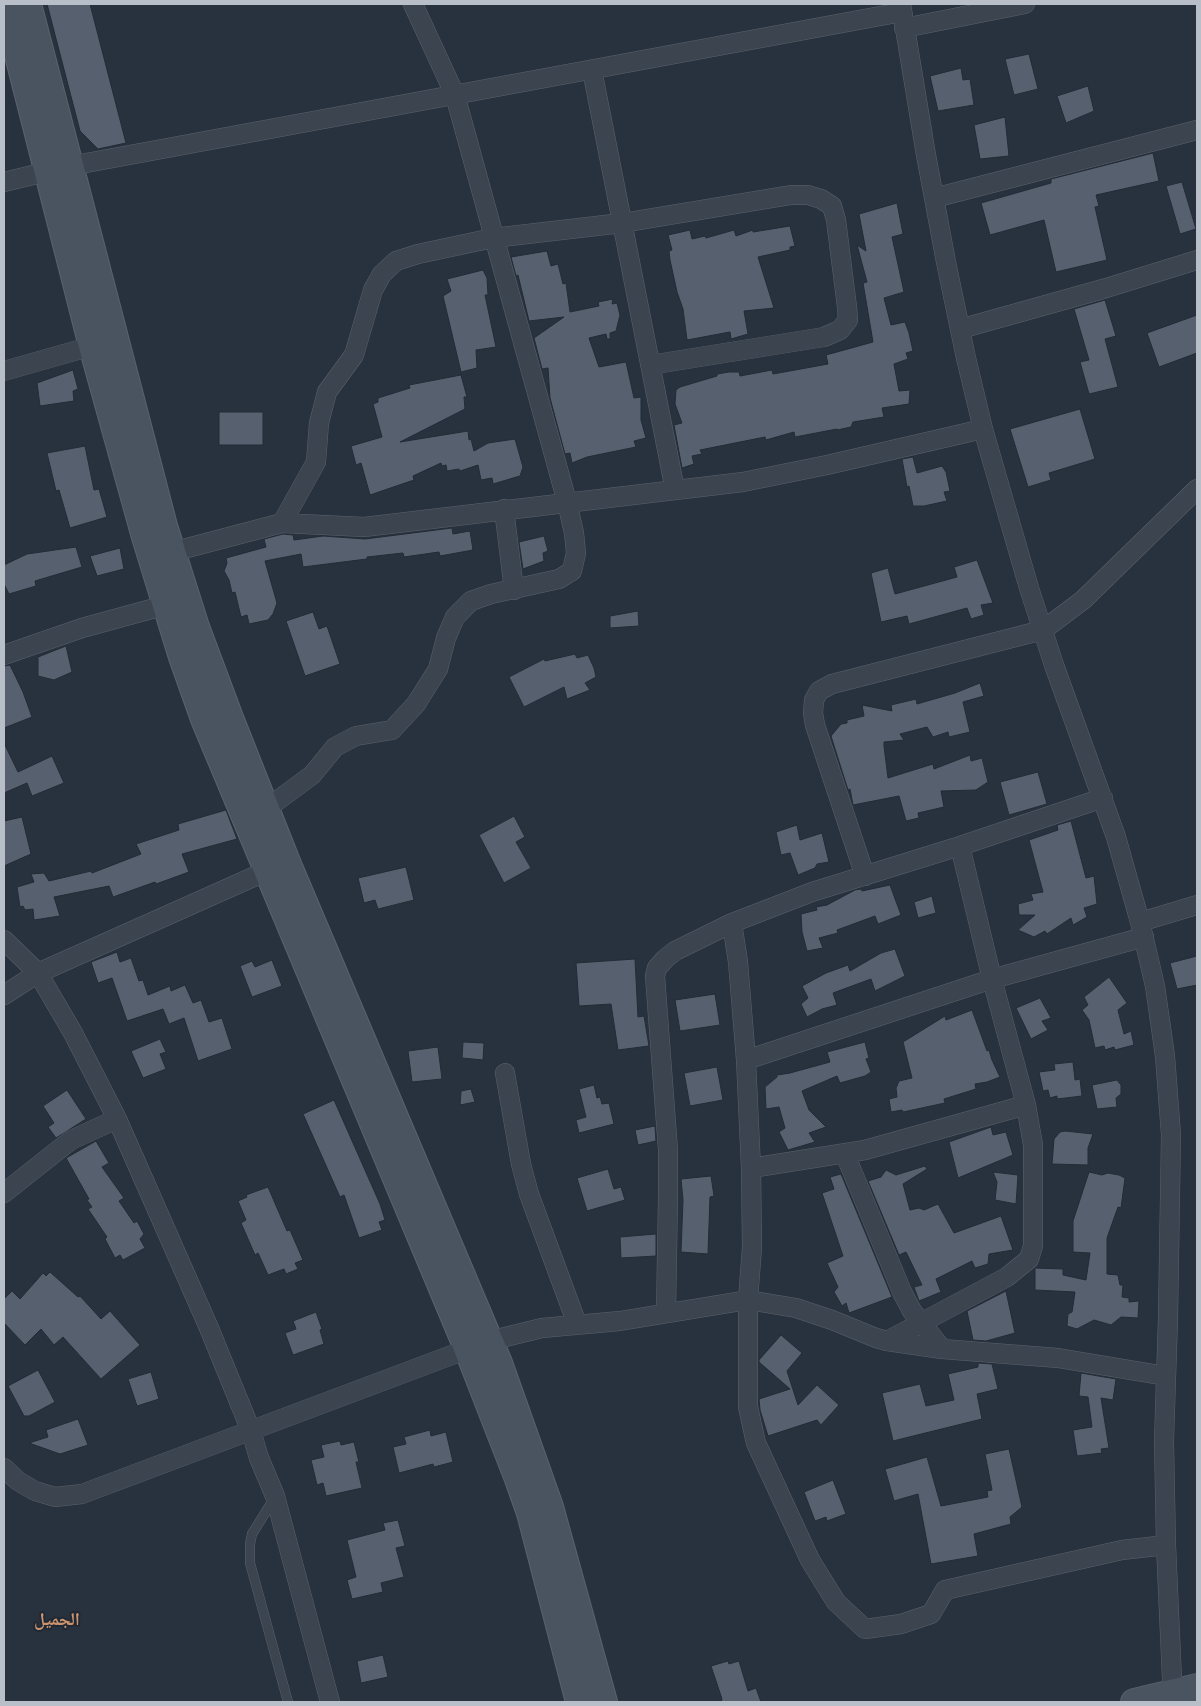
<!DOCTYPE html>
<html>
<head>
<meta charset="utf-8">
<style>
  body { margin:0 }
  #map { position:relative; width:1201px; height:1706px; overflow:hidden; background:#28323e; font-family:Commissioner,sans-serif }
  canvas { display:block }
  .frame { position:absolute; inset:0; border:5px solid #b8bfc9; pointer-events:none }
</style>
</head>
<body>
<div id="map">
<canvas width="1201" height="1706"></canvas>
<div class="frame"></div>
</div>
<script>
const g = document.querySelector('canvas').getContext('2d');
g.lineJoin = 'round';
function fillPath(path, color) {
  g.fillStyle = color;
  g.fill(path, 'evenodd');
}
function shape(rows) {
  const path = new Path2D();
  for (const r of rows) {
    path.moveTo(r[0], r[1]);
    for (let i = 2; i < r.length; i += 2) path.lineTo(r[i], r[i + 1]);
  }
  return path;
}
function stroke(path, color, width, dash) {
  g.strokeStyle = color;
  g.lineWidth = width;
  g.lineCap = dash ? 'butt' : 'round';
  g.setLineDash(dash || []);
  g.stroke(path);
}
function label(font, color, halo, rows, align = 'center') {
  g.font = font + ' Commissioner,"Noto Naskh Arabic",sans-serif';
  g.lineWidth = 4;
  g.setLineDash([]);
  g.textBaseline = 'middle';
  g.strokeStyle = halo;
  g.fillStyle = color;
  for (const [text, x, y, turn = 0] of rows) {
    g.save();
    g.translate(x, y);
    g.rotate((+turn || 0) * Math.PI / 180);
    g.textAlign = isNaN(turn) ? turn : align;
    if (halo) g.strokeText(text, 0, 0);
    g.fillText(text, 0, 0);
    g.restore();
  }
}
const building = shape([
  [47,4,90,4,126,143,98,149,80,131,47,4],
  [1029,54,1038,89,1014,95,1005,59,1029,54],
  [961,68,963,80,970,79,974,105,938,111,930,76,961,68],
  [1088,86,1094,111,1066,123,1057,96,1088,86],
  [1005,117,1009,156,980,159,974,125,1005,117],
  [1153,153,1159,181,1096,195,1099,206,1095,207,1107,260,1056,272,1044,220,990,235,981,203,1051,183,1051,179,1153,153],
  [1182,182,1196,229,1180,234,1166,186,1182,182],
  [897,203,903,234,892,237,904,292,884,298,891,325,905,322,909,333,913,351,906,353,908,359,894,364,899,391,910,390,909,404,882,408,884,417,853,422,851,427,837,430,837,429,795,437,794,432,766,440,765,437,700,450,702,454,692,456,694,464,682,468,674,425,682,423,675,404,676,390,680,387,717,376,717,374,729,372,739,372,740,376,772,370,773,374,828,364,826,355,873,342,863,283,867,282,857,245,866,251,859,214,897,203],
  [790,226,795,246,790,247,790,250,758,257,774,308,744,311,748,334,731,339,730,332,687,340,683,309,677,292,670,260,669,251,672,250,668,235,690,230,692,239,705,236,706,238,734,230,736,236,753,230,753,232,790,226],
  [547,251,551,266,558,264,563,284,566,283,570,312,599,306,598,302,613,299,612,304,617,303,620,315,616,331,610,333,610,339,607,339,606,334,589,338,599,367,626,362,634,398,641,397,641,420,646,438,634,441,636,447,587,457,572,463,570,453,565,454,550,398,548,368,542,369,534,338,564,317,529,321,518,275,516,276,511,257,547,251],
  [483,270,487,278,488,295,485,295,496,347,476,350,477,368,461,372,443,296,451,291,447,279,483,270],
  [1105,300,1116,336,1105,339,1118,387,1089,394,1080,362,1089,360,1074,309,1105,300],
  [1197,315,1197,353,1159,367,1147,333,1197,315],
  [73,370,78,389,73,391,74,401,40,406,37,383,73,370],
  [461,375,467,397,464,397,465,409,400,442,468,431,469,440,471,439,474,451,488,443,515,439,523,467,520,476,493,484,492,478,481,480,478,465,460,471,459,469,447,471,446,465,442,466,441,463,413,476,414,480,370,495,361,463,356,465,351,446,382,437,373,404,378,402,378,398,410,388,409,385,461,375],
  [1080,409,1095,459,1049,473,1051,480,1028,487,1010,429,1080,409],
  [219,412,263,412,263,445,219,445,219,412],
  [85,446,94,490,99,489,107,517,70,528,59,490,56,491,47,453,85,446],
  [913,457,917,473,942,466,946,472,950,491,944,492,947,501,924,506,913,506,909,486,907,487,902,459,913,457],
  [452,528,453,534,470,531,473,550,440,556,439,552,404,557,403,553,367,557,367,559,303,567,301,554,265,561,277,603,273,614,268,620,249,624,247,615,241,617,235,592,232,593,229,580,224,571,227,563,226,558,266,547,264,539,283,534,293,535,294,540,323,536,365,539,452,528],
  [544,536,548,551,543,553,544,561,523,569,519,542,544,536],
  [76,547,82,567,35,581,36,586,9,594,4,584,4,565,27,554,76,547],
  [120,548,124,569,97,576,90,556,120,548],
  [977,560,993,603,981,605,984,615,971,619,967,608,909,624,907,616,881,622,871,573,888,568,895,594,957,577,954,567,977,560],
  [638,611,639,626,610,628,610,616,638,611],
  [313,612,319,629,327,626,340,664,305,676,286,621,313,612],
  [66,646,72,672,54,680,38,676,38,657,66,646],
  [575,654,577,658,588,655,594,668,596,677,585,683,590,690,567,699,564,687,524,707,509,677,544,659,545,661,575,654],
  [10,665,23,692,32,717,4,728,4,666,10,665],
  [980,683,984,696,963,702,970,732,949,737,948,732,933,737,927,727,900,734,904,740,884,742,884,746,888,778,933,764,934,769,970,755,971,761,982,758,988,782,976,790,941,791,944,807,918,813,919,818,906,821,899,796,853,805,850,789,848,790,831,736,841,724,847,723,847,720,864,716,862,705,892,711,891,705,916,699,917,704,955,693,980,683],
  [4,743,18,772,52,756,64,783,32,796,27,783,4,793,4,743],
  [1038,772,1047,804,1009,815,1000,782,1038,772],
  [226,810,237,839,182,854,189,872,156,884,155,882,113,897,109,886,54,897,60,916,34,920,33,909,25,910,23,906,20,907,17,887,34,882,31,874,44,873,49,881,91,871,92,873,141,854,136,844,179,830,178,824,226,810],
  [514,816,525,837,516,842,531,868,504,883,479,835,514,816],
  [22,817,31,854,4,866,4,821,22,817],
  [1071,821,1086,878,1094,876,1097,904,1084,908,1087,917,1073,925,1071,918,1047,934,1045,931,1034,937,1018,930,1035,915,1019,915,1018,904,1033,900,1031,894,1043,892,1029,840,1058,830,1057,825,1071,821],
  [797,825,800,840,822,833,829,862,817,864,815,868,798,875,790,853,781,855,776,832,797,825],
  [406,867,414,900,378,909,375,900,364,903,358,878,406,867],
  [890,885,901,915,878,924,875,916,837,930,838,933,819,938,823,948,807,951,802,932,801,914,817,910,816,907,827,905,855,890,861,889,862,891,890,885],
  [932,896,936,913,918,918,914,902,932,896],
  [895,949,905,976,875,991,871,979,833,993,837,1005,822,1009,807,1017,801,1004,808,998,802,986,826,973,848,965,850,971,881,953,895,949],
  [117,952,120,962,131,958,139,981,143,980,148,995,170,986,171,991,185,985,193,1003,201,1000,209,1022,222,1018,232,1049,198,1061,184,1018,169,1024,163,1009,127,1021,112,978,98,983,91,962,117,952],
  [1197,956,1197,985,1177,989,1170,963,1197,956],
  [635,959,638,1017,644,1016,649,1046,618,1050,611,1004,579,1006,576,963,635,959],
  [272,960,282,986,252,997,240,966,252,961,255,967,272,960],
  [1109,977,1127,1003,1118,1010,1124,1034,1131,1031,1134,1045,1115,1050,1114,1047,1105,1050,1104,1046,1095,1048,1089,1020,1082,1010,1088,1005,1084,997,1109,977],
  [715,994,720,1025,680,1031,675,1000,715,994],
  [1040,998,1051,1018,1042,1021,1048,1030,1031,1039,1016,1008,1040,998],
  [972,1010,987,1051,989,1050,992,1060,1000,1077,987,1082,975,1084,976,1089,944,1099,945,1103,903,1112,902,1110,891,1112,889,1099,897,1097,896,1088,899,1081,912,1078,903,1042,945,1016,946,1020,972,1010],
  [160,1039,166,1052,160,1054,166,1069,143,1078,131,1051,160,1039],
  [463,1042,484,1043,483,1060,462,1058,463,1042],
  [865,1042,869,1058,866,1059,871,1072,865,1076,840,1083,837,1076,802,1091,809,1110,826,1127,809,1133,815,1142,788,1150,779,1132,785,1128,779,1107,766,1109,765,1087,777,1077,777,1075,790,1073,830,1062,827,1052,865,1042],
  [438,1047,442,1079,412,1082,408,1051,438,1047],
  [1073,1062,1075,1080,1080,1079,1082,1096,1057,1099,1057,1096,1050,1098,1048,1090,1043,1091,1039,1072,1055,1070,1054,1064,1073,1062],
  [717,1067,723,1100,690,1106,684,1073,717,1067],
  [1117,1080,1121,1085,1121,1094,1116,1098,1117,1107,1097,1109,1092,1085,1117,1080],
  [594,1085,597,1098,600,1097,602,1104,609,1103,614,1124,579,1133,576,1120,586,1117,579,1089,594,1085],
  [471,1089,475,1102,460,1105,461,1091,471,1089],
  [67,1090,86,1119,56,1138,48,1127,54,1123,43,1106,67,1090],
  [334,1100,380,1204,385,1220,379,1222,382,1230,359,1238,344,1195,340,1197,303,1114,334,1100],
  [655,1126,656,1141,638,1145,635,1130,655,1126],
  [991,1127,993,1135,1006,1132,1013,1155,958,1178,949,1142,991,1127],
  [1065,1131,1093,1134,1088,1148,1088,1165,1052,1164,1054,1139,1060,1132,1065,1131],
  [96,1141,109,1163,102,1167,124,1198,119,1201,134,1223,137,1221,144,1234,140,1239,145,1248,123,1260,120,1255,115,1258,105,1239,107,1237,88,1209,92,1207,87,1200,89,1199,66,1158,96,1141],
  [925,1166,927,1169,903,1184,910,1210,919,1208,924,1210,938,1204,954,1233,1001,1216,1013,1250,989,1254,988,1264,975,1268,972,1261,936,1279,941,1292,919,1301,914,1287,922,1285,906,1252,899,1255,868,1181,881,1177,886,1170,896,1175,925,1166],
  [608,1169,614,1189,621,1187,625,1200,587,1211,577,1178,608,1169],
  [993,1172,1018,1175,1016,1204,995,1200,997,1182,993,1172],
  [1089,1172,1102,1175,1108,1173,1119,1175,1125,1178,1121,1208,1118,1207,1107,1238,1107,1274,1118,1275,1120,1285,1123,1285,1122,1297,1129,1298,1129,1302,1139,1301,1138,1318,1121,1317,1111,1325,1094,1320,1077,1329,1067,1326,1068,1314,1072,1312,1075,1292,1035,1290,1035,1268,1063,1269,1063,1275,1086,1280,1090,1253,1073,1252,1073,1221,1089,1172],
  [841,1174,892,1297,849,1313,846,1303,842,1306,834,1292,838,1287,827,1263,843,1256,822,1193,834,1189,830,1177,841,1174],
  [711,1176,714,1196,710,1197,708,1254,681,1252,683,1200,681,1179,711,1176],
  [268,1187,287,1231,290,1230,303,1260,295,1263,298,1269,286,1274,284,1269,268,1275,258,1253,255,1255,241,1223,246,1220,238,1201,247,1197,246,1195,268,1187],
  [656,1234,656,1256,621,1258,620,1237,656,1234],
  [50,1272,78,1297,80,1296,101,1319,110,1311,140,1345,101,1379,63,1337,54,1345,41,1329,25,1345,4,1323,4,1299,12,1291,20,1299,43,1273,46,1276,50,1272],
  [1006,1291,1015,1333,986,1341,973,1340,967,1311,1006,1291],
  [316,1312,322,1329,320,1330,324,1344,293,1355,285,1333,296,1329,293,1321,316,1312],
  [781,1335,802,1353,787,1371,798,1405,817,1385,839,1405,821,1425,817,1420,768,1436,760,1410,759,1399,790,1389,759,1362,759,1360,781,1335],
  [978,1363,992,1364,998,1389,977,1394,982,1419,893,1441,882,1393,920,1384,926,1406,954,1400,948,1374,978,1367,978,1363],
  [38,1370,55,1402,29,1416,24,1416,8,1386,38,1370],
  [151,1372,159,1399,137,1406,128,1379,151,1372],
  [1081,1373,1116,1379,1113,1400,1101,1398,1109,1448,1101,1449,1102,1453,1077,1456,1073,1430,1092,1427,1088,1397,1079,1396,1081,1373],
  [78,1419,88,1445,60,1454,29,1443,48,1437,46,1430,78,1419],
  [430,1430,431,1436,446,1432,453,1462,434,1467,433,1464,399,1473,393,1447,406,1444,404,1437,430,1430],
  [340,1441,341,1445,354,1442,359,1462,356,1462,362,1488,326,1496,323,1483,317,1485,311,1460,324,1457,321,1445,340,1441],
  [1009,1449,1022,1507,1010,1517,1011,1524,974,1534,978,1556,931,1564,918,1494,894,1501,885,1469,927,1457,941,1506,988,1497,987,1491,992,1490,985,1454,1009,1449],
  [833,1480,846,1514,827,1521,826,1517,815,1521,804,1492,833,1480],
  [398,1520,405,1546,396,1548,404,1577,381,1583,383,1592,352,1599,347,1580,356,1577,347,1540,385,1530,383,1523,398,1520],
  [383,1655,388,1677,361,1683,357,1661,383,1655],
  [728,1661,729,1664,739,1661,748,1691,756,1688,761,1702,721,1702,722,1699,711,1666,728,1661]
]);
fillPath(building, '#56606e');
stroke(building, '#232b36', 1);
const lane = shape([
  [275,1497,252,1534,250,1544,250,1563,288,1702]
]);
const street = shape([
  [901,4,926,155,946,262,966,358,983,429,1029,588,1054,665,1116,837,1140,922,1155,986,1165,1056,1171,1135,1168,1318,1164,1441,1166,1545,1173,1702],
  [904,28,1025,4],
  [592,70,675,490],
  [4,182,70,166,902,12],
  [934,198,1197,130],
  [960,329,1103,289,1197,260],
  [4,371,92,346],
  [504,509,514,590],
  [282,523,316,462,319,423,327,392,354,355,373,290,382,274,396,261,418,254,493,238,622,223,791,195,808,195,821,199,832,206,836,220,847,307,848,320,840,330,824,337,650,365],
  [172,552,282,523,364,527,743,482,827,465,983,429],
  [4,655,82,628,166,605],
  [266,809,312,775,335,747,356,736,392,730,416,704,438,669,446,638,455,617,471,601,491,594,559,579,572,571,576,553,574,533,567,502,455,95,413,4],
  [865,876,815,725,813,713,814,700,819,691,832,684,1043,630,1083,600,1197,489],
  [1140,922,1197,905],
  [4,940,38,973,73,1033,117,1119,209,1328,251,1431,259,1458,275,1496,330,1702],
  [4,995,38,973,278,866],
  [746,1060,992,979,1144,937],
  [505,1073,521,1164,529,1194,577,1324],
  [845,1154,902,1292,912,1311,942,1349],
  [751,1168,865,1150,1026,1105],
  [4,1193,71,1140,117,1119],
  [666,1313,668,1197,668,1150,655,976,657,968,665,959,675,951,732,923],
  [887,1341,1007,1277,1029,1259,1033,1246,1033,1145,1026,1105,992,979,960,846],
  [4,1468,18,1481,35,1491,55,1497,82,1494,489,1341,542,1328,620,1321,748,1300,752,1247,751,1168,746,1060,738,962,732,923,812,892,960,846,1103,798],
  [1166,1545,1122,1550,945,1590,931,1614,901,1624,865,1629,836,1602,810,1560,756,1443,748,1407,748,1300,796,1308,832,1320,876,1338,887,1341,942,1349,1058,1358,1166,1376]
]);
const secondary = shape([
  [5,4,92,346,145,537,181,654,204,719,467,1348,518,1479,530,1513,579,1702],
  [28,4,164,526,196,627,230,718,287,862,499,1363,550,1507,604,1702],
  [1134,1702,1197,1687]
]);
stroke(lane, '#5a626c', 10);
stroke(street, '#5a626c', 20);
stroke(secondary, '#5a626c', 28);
stroke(lane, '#3c444f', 9);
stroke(street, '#3c444f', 19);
stroke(secondary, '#4a5461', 26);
label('bold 18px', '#cc9570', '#212934', [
  ["الجميل",57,1619]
]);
</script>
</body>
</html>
